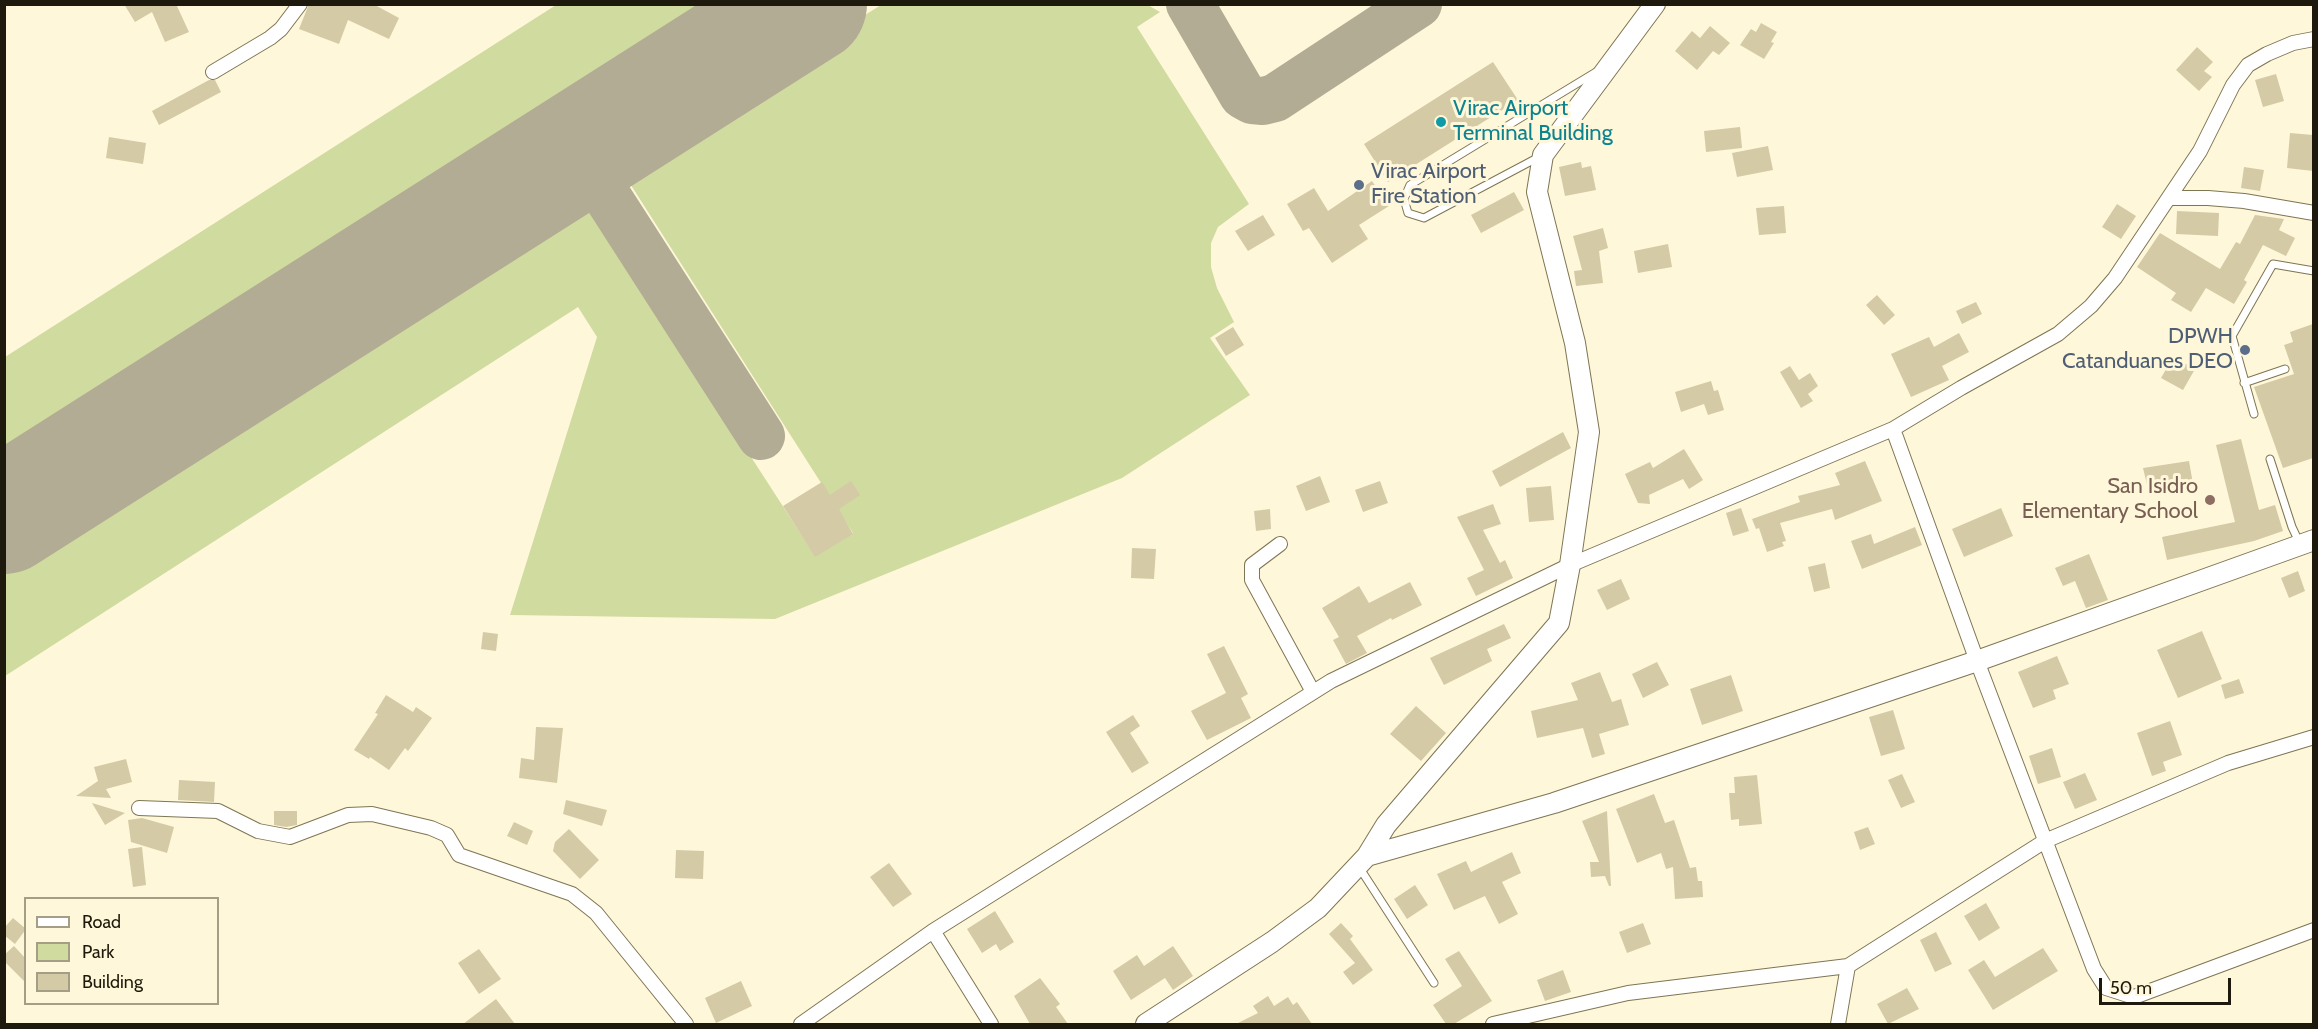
<!DOCTYPE html>
<html>
<head>
<meta charset="utf-8">
<style>
  body { margin:0 }
  #map { position:relative; width:2318px; height:1029px; overflow:hidden; background:#fff7d9; font-family:Cabin,sans-serif }
  canvas { display:block }
  .frame { position:absolute; inset:0; border:6px solid #1d190c; pointer-events:none }
  .legend { position:absolute; left:24px; top:897px; width:195px; height:108px; box-sizing:border-box; background:#fff7d9; border:2px solid #a59e87; margin:0; padding:8px 10px; list-style:none; font-size:18px; color:#1d190c }
  .legend li { display:flex; align-items:center; gap:12px; height:30px }
  .legend b { width:30px; border:2px solid #a59e87 }
  .scale { position:absolute; left:2099px; top:978px; width:132px; height:27px; box-sizing:border-box; border:3px solid #1d190c; border-top:0; padding-left:8px; font-size:18px; line-height:21px; white-space:nowrap; color:#1d190c; -webkit-text-stroke:4px #fff7d9; paint-order:stroke }
</style>
</head>
<body>
<div id="map">
<canvas width="2318" height="1029"></canvas>
<div class="frame"></div>
<ul class="legend">
<li><b style="height:8px;background:#fff"></b>Road</li>
<li><b style="height:16px;background:#d0dba0"></b>Park</li>
<li><b style="height:16px;background:#d4caa6"></b>Building</li>
</ul>
<div class="scale">50 m</div>
</div>
<script>
const g = document.querySelector('canvas').getContext('2d');
g.lineJoin = 'round';
function fillPath(path, color) {
  g.fillStyle = color;
  g.fill(path, 'evenodd');
}
function shape(rows) {
  const path = new Path2D();
  for (const r of rows) {
    path.moveTo(r[0], r[1]);
    for (let i = 2; i < r.length; i += 2) path.lineTo(r[i], r[i + 1]);
  }
  return path;
}
function stroke(path, color, width, dash) {
  g.strokeStyle = color;
  g.lineWidth = width;
  g.lineCap = dash ? 'butt' : 'round';
  g.setLineDash(dash || []);
  g.stroke(path);
}
function label(font, color, halo, rows, align = 'center') {
  g.font = font + ' Cabin,sans-serif';
  g.lineWidth = 6;
  g.setLineDash([]);
  g.textBaseline = 'middle';
  g.strokeStyle = halo;
  g.fillStyle = color;
  for (const [text, x, y, turn = 0] of rows) {
    g.save();
    g.translate(x, y);
    g.rotate((+turn || 0) * Math.PI / 180);
    g.textAlign = isNaN(turn) ? turn : align;
    if (halo) g.strokeText(text, 0, 0);
    g.fillText(text, 0, 0);
    g.restore();
  }
}
fillPath(shape([
  [1146,4,1160,12,1137,27,1249,204,1218,227,1211,243,1211,267,1217,288,1234,322,1210,338,1250,395,1122,478,775,619,510,615,597,337,578,307,5,676,5,563,580,192,815,556,853,533,620,168,881,5],
  [556,5,737,5,5,465,5,357]
]), '#d0dba0');
stroke(shape([
  [1190,4,1243,95,1252,100,1263,101,1275,98,1418,4],
  [578,151,761,436]
]), '#b3ac94', 48);
stroke(shape([
  [4,515,808,4]
]), '#b3ac94', 118);
fillPath(shape([
  [124,4,176,4,189,32,165,42,152,12,135,22],
  [309,4,373,4,399,18,389,39,348,20,339,44,299,29],
  [1761,23,1777,32,1771,42,1774,43,1764,59,1740,45,1751,29,1756,32],
  [1710,26,1730,43,1719,55,1713,51,1697,70,1675,51,1692,31,1700,38],
  [2197,47,2213,62,2204,71,2212,77,2199,91,2176,70],
  [1493,62,1518,100,1388,182,1364,144],
  [2276,74,2284,101,2263,107,2255,80],
  [209,80,215,80,221,92,159,125,152,111],
  [1740,127,1742,148,1706,152,1704,131],
  [2290,133,2313,135,2313,171,2287,168],
  [109,137,146,143,143,164,106,158],
  [1768,146,1773,170,1737,177,1732,153],
  [1581,162,1582,168,1591,166,1596,190,1565,196,1559,167],
  [2244,167,2264,170,2260,191,2241,188],
  [1372,181,1389,206,1359,225,1368,239,1332,263,1309,228,1303,231,1287,204,1314,188,1328,211],
  [1514,192,1524,210,1481,233,1471,215],
  [2117,204,2136,216,2121,239,2102,227],
  [1784,206,1786,233,1759,235,1756,208],
  [2177,211,2219,213,2218,236,2176,234],
  [1263,215,1275,235,1248,251,1235,231],
  [2255,215,2284,219,2279,230,2295,238,2286,256,2263,245,2244,280,2247,282,2234,304,2206,288,2191,312,2171,300,2176,293,2137,267,2160,233,2220,269,2236,242,2240,244],
  [1603,228,1608,248,1599,251,1603,283,1576,286,1574,271,1582,270,1573,236],
  [1668,244,1672,267,1638,273,1634,251],
  [1877,295,1895,315,1884,325,1866,305],
  [1976,302,1982,314,1962,324,1956,311],
  [2313,324,2313,458,2283,468,2254,387,2294,374,2284,345,2293,342,2290,332],
  [1233,327,1244,345,1226,356,1215,338],
  [1959,333,1969,352,1942,366,1949,380,1911,397,1891,354,1929,337,1934,347],
  [2173,357,2195,369,2183,390,2161,378],
  [1790,366,1799,380,1810,373,1818,386,1808,394,1813,401,1801,408,1780,372],
  [1711,381,1714,391,1718,390,1724,410,1708,415,1704,404,1681,412,1675,392],
  [1563,432,1571,448,1500,487,1492,471],
  [2241,439,2259,510,2275,505,2283,531,2254,541,2167,560,2162,537,2235,522,2216,445],
  [1684,449,1703,480,1689,489,1683,479,1649,495,1650,504,1638,503,1625,474,1650,462,1653,468],
  [1865,461,1882,501,1835,520,1832,509,1780,523,1786,541,1782,542,1784,546,1767,552,1759,528,1756,529,1752,519,1800,502,1798,496,1840,485,1835,473],
  [2189,461,2193,484,2171,488,2170,484,2148,489,2143,468],
  [1320,476,1330,502,1306,511,1296,486],
  [851,481,860,495,839,509,853,534,815,557,783,506,822,482,830,495],
  [1380,481,1388,503,1363,512,1355,490],
  [1551,486,1554,520,1529,522,1526,488],
  [1493,504,1501,524,1483,530,1500,563,1505,560,1513,578,1476,596,1467,578,1484,570,1457,517],
  [1741,508,1749,531,1733,536,1726,513],
  [2001,508,2013,536,1964,557,1952,529],
  [1270,509,1271,529,1256,531,1254,511],
  [1915,527,1922,545,1862,569,1851,541,1871,534,1874,544],
  [1132,548,1156,549,1154,579,1131,578],
  [2089,554,2108,600,2086,608,2075,581,2063,586,2055,568],
  [1825,563,1830,588,1814,592,1808,567],
  [2298,571,2305,591,2289,598,2281,578],
  [1621,579,1630,599,1607,610,1597,590],
  [1410,582,1422,605,1392,620,1391,618,1357,636,1367,653,1346,664,1333,640,1339,637,1322,608,1359,586,1369,603],
  [1504,624,1511,638,1487,649,1492,661,1444,685,1430,658],
  [2202,631,2222,679,2178,698,2157,650],
  [483,632,498,634,496,651,481,649],
  [1224,646,1248,694,1241,698,1251,718,1207,740,1191,711,1226,693,1207,654],
  [2057,656,2069,684,2053,690,2056,699,2033,708,2018,672],
  [1657,662,1669,685,1643,698,1632,674],
  [1600,672,1612,702,1621,699,1629,725,1599,734,1605,754,1592,758,1583,728,1537,738,1531,711,1578,700,1571,683],
  [1731,675,1743,711,1702,725,1690,689],
  [2239,679,2244,693,2225,699,2221,685],
  [386,695,413,712,416,707,432,718,408,751,405,748,389,770,370,757,369,759,354,750,378,714,375,713],
  [1416,706,1446,733,1421,761,1390,734],
  [1893,710,1905,749,1881,756,1869,717],
  [1133,715,1140,726,1130,733,1149,763,1132,773,1106,732],
  [2170,721,2182,755,2163,762,2166,771,2152,776,2137,733],
  [536,727,563,728,557,783,519,778,521,758,534,760],
  [2052,748,2061,777,2038,784,2029,756],
  [126,759,132,782,106,789,111,798,76,796,98,781,94,767],
  [2085,773,2097,800,2075,809,2063,782],
  [1902,774,1915,802,1901,808,1888,780],
  [1757,775,1762,824,1739,826,1739,819,1731,820,1729,793,1735,793,1734,777],
  [179,780,215,782,214,802,178,800],
  [1654,794,1665,823,1674,820,1690,868,1696,867,1698,881,1702,881,1703,897,1675,899,1673,867,1666,869,1661,853,1637,863,1616,809],
  [566,800,607,810,602,826,563,814],
  [92,803,125,813,105,825],
  [274,811,297,811,297,825,286,827,274,825],
  [1607,811,1611,886,1609,886,1605,876,1591,877,1590,862,1599,862,1582,821],
  [142,818,174,827,167,853,131,842,128,820],
  [514,822,533,831,527,845,507,836],
  [1868,827,1875,844,1860,850,1854,832],
  [569,829,599,860,580,879,553,851,555,842],
  [142,847,146,885,133,887,128,849],
  [676,850,704,851,703,879,675,878],
  [1512,852,1521,873,1502,882,1518,914,1499,924,1485,896,1454,910,1437,874,1466,861,1471,872],
  [889,863,912,894,893,907,870,877],
  [1415,885,1428,905,1407,919,1394,899],
  [1986,903,2000,928,1979,941,1964,916],
  [995,911,1014,942,1000,951,996,944,982,953,967,929],
  [13,918,26,929,15,944,4,935,4,928],
  [1341,923,1353,936,1350,939,1373,970,1353,985,1343,972,1355,963,1329,934],
  [1643,923,1651,944,1627,953,1619,932],
  [1936,932,1952,964,1935,972,1920,940],
  [14,946,26,959,26,983,4,961,4,955],
  [1173,946,1193,976,1173,990,1165,978,1131,1000,1113,971,1137,955,1144,966],
  [2043,948,2058,971,1993,1010,1968,970,1984,960,1995,977],
  [479,949,501,979,479,994,458,963],
  [1459,951,1492,1001,1454,1024,1446,1024,1433,1005,1462,986,1445,959],
  [1563,970,1571,992,1545,1001,1537,980],
  [1040,978,1060,1004,1056,1007,1068,1024,1030,1024,1014,996],
  [741,981,752,1006,716,1023,705,998],
  [1907,988,1919,1009,1888,1024,1877,1004],
  [1268,996,1274,1006,1288,997,1293,1005,1297,1002,1312,1024,1236,1024,1258,1013,1253,1006],
  [496,999,515,1024,463,1024]
]), '#d4caa6');
const lane = shape([
  [1539,157,1424,218,1408,213,1404,199,1410,185,1596,72],
  [2244,383,2285,369],
  [2254,414,2232,336,2273,264,2314,271],
  [2270,459,2292,527,2300,544],
  [1359,867,1434,983]
]);
const street = shape([
  [213,72,270,38,281,29,300,4],
  [2169,198,2208,198,2244,201,2314,213],
  [1893,429,1977,661,2094,969,2106,988,2134,997,2314,930],
  [1280,544,1252,565,1252,580,1313,692],
  [139,808,218,811,258,831,290,837,348,815,372,814,431,828,447,835,459,855,572,894,596,913,686,1024],
  [933,931,991,1024],
  [801,1024,933,931,1331,681,1570,565,1893,429,1961,388,2058,334,2091,306,2115,278,2200,151,2233,85,2248,65,2267,54,2293,43,2314,39],
  [1493,1024,1628,993,1848,966,2045,841,2228,763,2314,737],
  [1838,1024,1848,966]
]);
const secondary = shape([
  [1367,856,1554,803,1977,661,2314,540],
  [1146,1024,1272,942,1318,908,1367,856,1386,825,1559,623,1570,565,1589,432,1575,343,1537,192,1543,155,1655,4]
]);
stroke(lane, '#7e7553', 9);
stroke(street, '#7e7553', 16);
stroke(secondary, '#7e7553', 22);
stroke(lane, '#fff', 7);
stroke(street, '#fff', 14);
stroke(secondary, '#fff', 20);
for (const [x, y, r, color] of [
  [1441,122,6,"#0f9aa8"],
  [1359,185,6,"#5c6f8a"],
  [2245,350,6,"#5c6f8a"],
  [2210,500,6,"#8d6e63"]
]) {
  const dot = new Path2D();
  dot.arc(x, y, r, 0, 2 * Math.PI);
  g.fillStyle = color;
  g.fill(dot);
  stroke(dot, '#fff7d9', 2);
}
label('22px', '#0d838f', '#fff7d9', [
  ["Virac Airport",1453,109],
  ["Terminal Building",1453,134]
], 'left');
label('22px', '#4e5e75', '#fff7d9', [
  ["Virac Airport",1371,172],
  ["Fire Station",1371,197],
  ["DPWH",2233,337,"right"],
  ["Catanduanes DEO",2233,362,"right"]
], 'left');
label('22px', '#785e54', '#fff7d9', [
  ["San Isidro",2198,487],
  ["Elementary School",2198,512]
], 'right');
</script>
</body>
</html>
